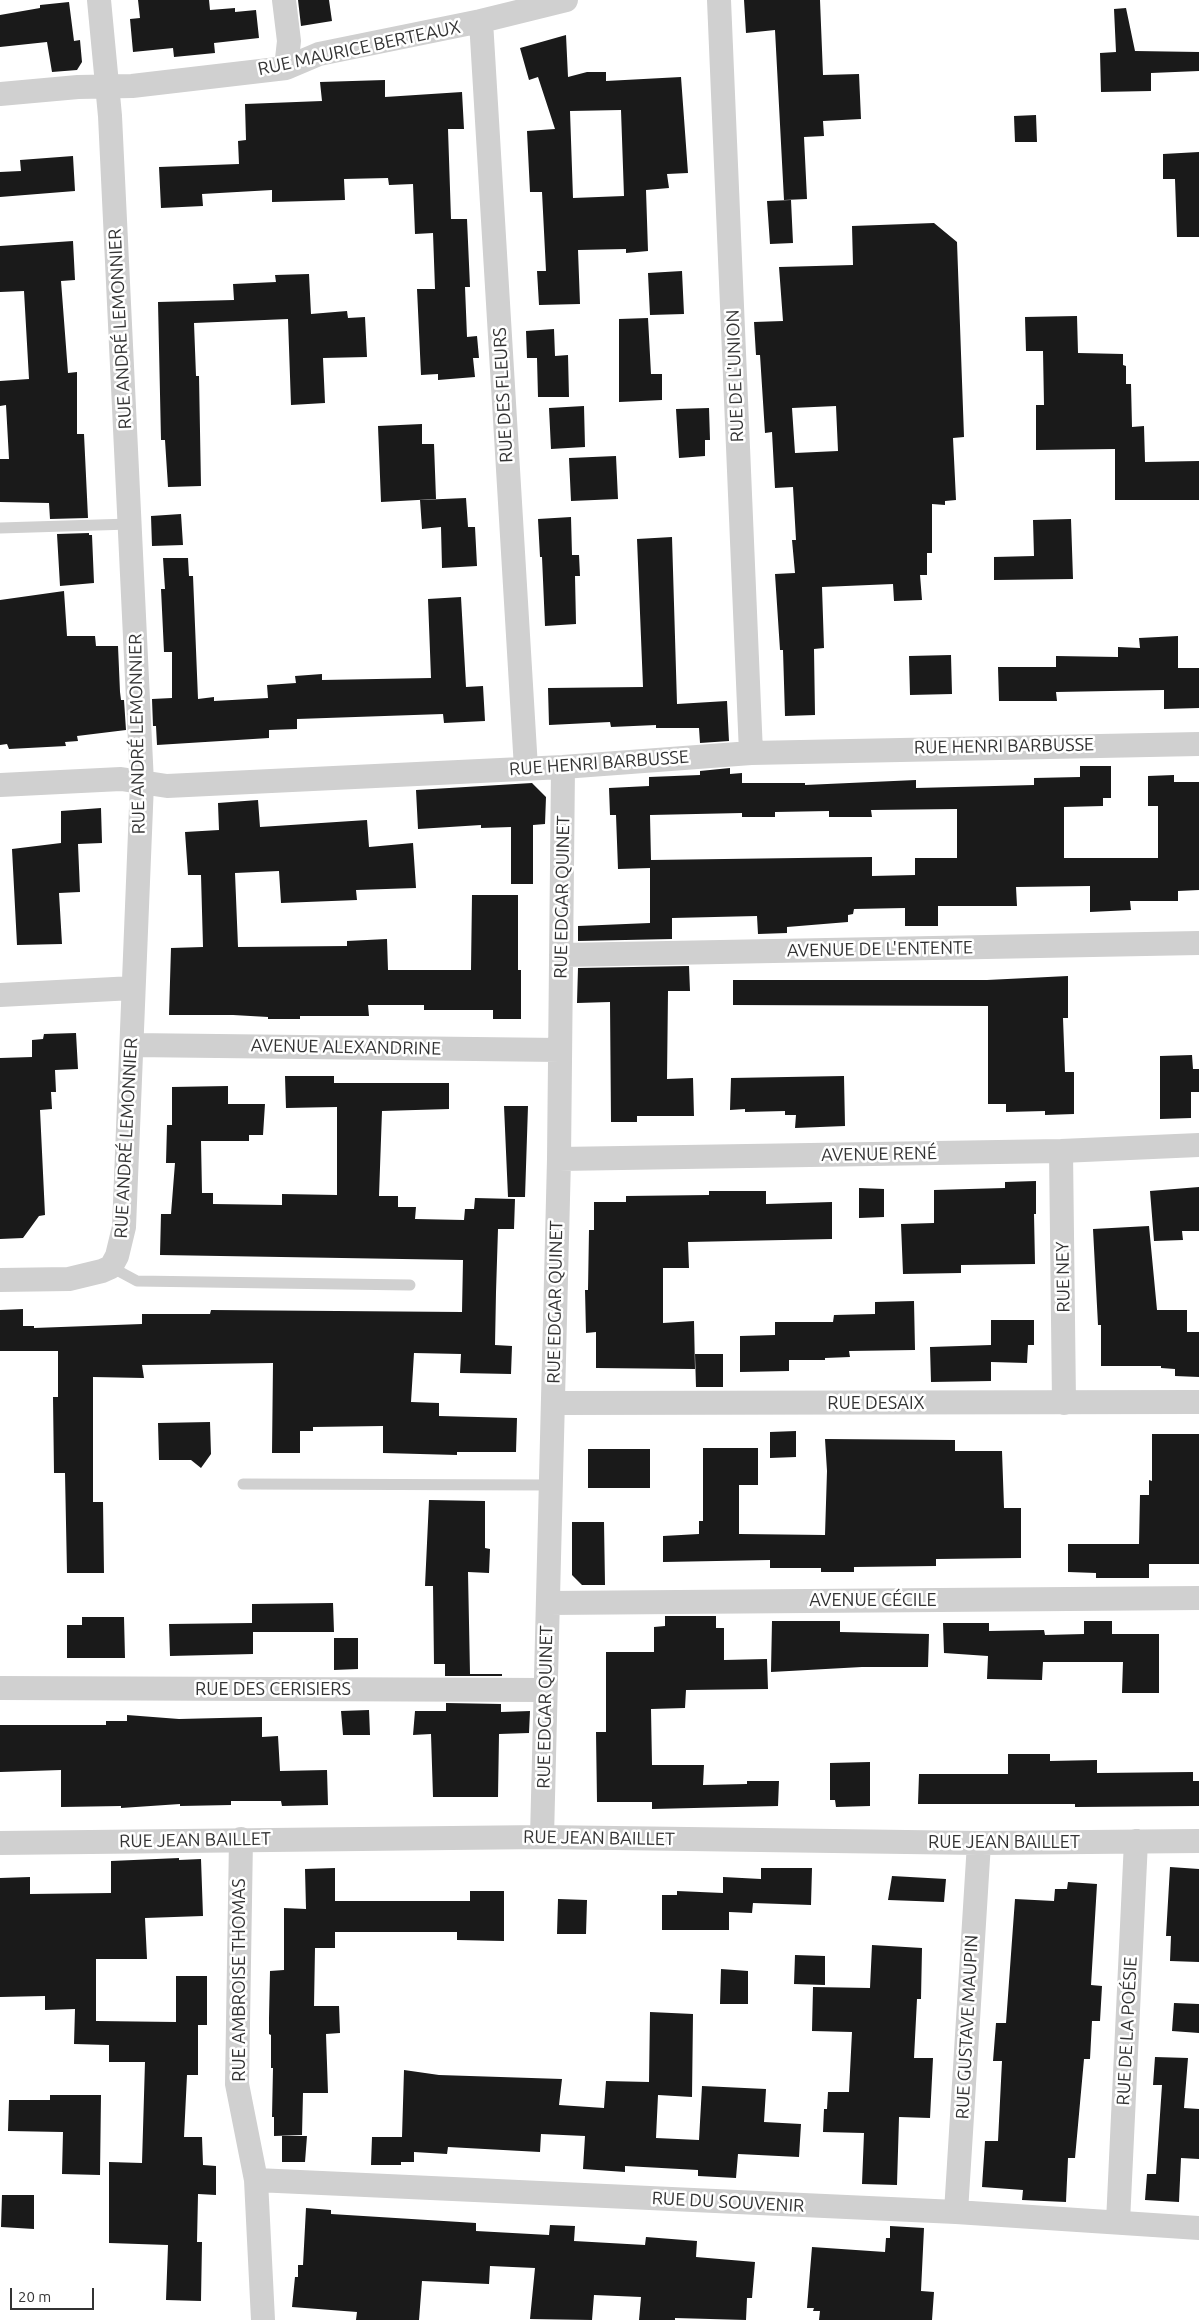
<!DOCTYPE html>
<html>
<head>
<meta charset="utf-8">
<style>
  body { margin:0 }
  #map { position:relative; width:1199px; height:2320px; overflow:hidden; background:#fff; font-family:Ubuntu,sans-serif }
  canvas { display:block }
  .scale { position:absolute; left:10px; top:2288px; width:84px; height:22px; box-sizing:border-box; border:2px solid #333; border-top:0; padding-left:6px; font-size:15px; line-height:18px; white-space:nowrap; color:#333; -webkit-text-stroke:4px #fff; paint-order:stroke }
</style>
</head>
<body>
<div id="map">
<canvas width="1199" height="2320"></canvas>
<div class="scale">20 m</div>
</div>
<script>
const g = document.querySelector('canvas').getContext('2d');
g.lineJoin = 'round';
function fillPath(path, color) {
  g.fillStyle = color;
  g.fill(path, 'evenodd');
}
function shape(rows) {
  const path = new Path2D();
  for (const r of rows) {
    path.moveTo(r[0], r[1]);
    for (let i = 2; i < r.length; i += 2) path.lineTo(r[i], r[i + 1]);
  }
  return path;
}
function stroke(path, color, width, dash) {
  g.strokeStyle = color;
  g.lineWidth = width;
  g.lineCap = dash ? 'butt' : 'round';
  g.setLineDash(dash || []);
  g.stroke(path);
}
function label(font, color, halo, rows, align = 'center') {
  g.font = font + ' Ubuntu,sans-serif';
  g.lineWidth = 5;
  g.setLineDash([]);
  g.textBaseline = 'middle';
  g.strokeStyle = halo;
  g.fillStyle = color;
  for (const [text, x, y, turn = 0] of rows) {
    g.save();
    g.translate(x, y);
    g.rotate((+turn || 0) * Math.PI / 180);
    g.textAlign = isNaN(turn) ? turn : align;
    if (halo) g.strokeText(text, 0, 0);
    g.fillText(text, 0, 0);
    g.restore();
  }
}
fillPath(shape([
  [138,0,209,0,210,10,235,8,235,12,256,10,259,38,214,43,215,53,174,57,173,48,133,52,130,19,140,18],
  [298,0,329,0,332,21,301,26],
  [744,0,820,0,823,75,859,74,861,119,823,121,824,136,804,137,807,199,784,200,775,30,746,33],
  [69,2,74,41,80,40,82,62,77,70,52,72,47,42,0,47,0,15,40,8,40,5],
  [1126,8,1135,51,1199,52,1199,71,1151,73,1151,91,1101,92,1100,53,1116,52,1114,9],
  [566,35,568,77,587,72,606,72,606,81,681,77,688,173,667,174,669,188,646,190,648,251,626,253,626,249,578,250,580,304,539,305,537,271,546,271,542,192,530,192,527,131,555,129,538,77,529,80,520,48],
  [621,110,624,196,573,198,570,111],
  [385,80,385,97,462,92,464,129,448,129,451,219,467,219,470,287,465,287,467,337,477,336,479,358,473,358,475,377,438,380,438,374,421,375,417,289,435,289,433,233,415,234,413,184,389,185,388,178,344,179,345,200,272,202,272,190,202,194,203,206,161,208,159,167,239,164,238,141,246,140,245,104,322,101,320,82],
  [1036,115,1037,142,1015,142,1014,116],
  [1199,152,1199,237,1177,237,1175,179,1163,179,1163,154],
  [73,156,75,191,0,197,0,172,21,171,20,160],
  [791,200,793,243,770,244,767,201],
  [934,223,957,242,964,437,953,438,956,500,945,501,945,505,932,504,932,553,927,553,927,575,920,575,922,600,894,601,893,584,822,587,824,648,814,649,815,715,785,716,783,650,780,650,775,574,795,573,792,540,796,540,793,487,775,488,772,432,765,433,760,355,756,355,754,322,783,321,779,267,853,265,852,226],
  [836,406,838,451,795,453,792,408],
  [73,241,75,280,61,281,68,373,77,372,77,434,84,434,88,518,50,519,49,503,0,502,0,459,9,459,6,405,0,406,0,381,29,379,24,291,0,292,0,246],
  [682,271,684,314,650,315,648,273],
  [309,274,311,314,347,311,348,318,365,317,367,357,323,358,325,403,291,405,288,319,194,323,196,376,199,376,201,486,168,487,165,440,161,440,158,302,234,300,233,284,276,282,275,275],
  [1077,316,1078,353,1123,354,1123,365,1126,366,1126,384,1131,384,1132,427,1144,426,1145,462,1199,461,1199,500,1115,500,1115,449,1036,450,1036,405,1044,405,1043,351,1026,351,1025,317],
  [648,318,651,374,662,374,662,400,619,402,619,319],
  [554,329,555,356,568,355,569,397,538,397,537,358,527,358,526,331],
  [584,406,585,447,551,449,549,408],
  [709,408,710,440,705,440,705,456,679,458,676,409],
  [422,424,422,444,434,444,436,499,381,502,378,426],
  [616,456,618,499,571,501,569,458],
  [466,498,468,527,475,527,477,566,442,568,441,527,422,529,420,500],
  [181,514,183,545,152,546,151,516],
  [571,517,572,555,579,555,580,576,575,576,576,624,545,626,542,557,540,557,538,519],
  [1071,519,1073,579,994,580,994,557,1034,556,1033,520],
  [89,533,89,535,92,535,94,583,60,586,57,534],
  [672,537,677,704,727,701,729,741,700,743,699,728,656,728,656,725,611,727,610,722,549,725,548,688,643,687,637,539],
  [163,558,188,558,189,576,193,576,198,699,214,697,214,701,268,698,267,685,296,683,295,676,322,674,322,680,431,678,428,599,461,597,466,687,483,686,485,721,444,723,443,714,297,719,297,729,269,730,269,738,157,745,156,726,153,726,152,699,172,698,172,652,164,652,161,589,165,589],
  [64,591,67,636,95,636,96,646,118,646,120,692,121,700,124,700,126,730,77,736,78,741,65,742,66,746,9,749,7,744,0,745,0,600],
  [1178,636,1178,668,1199,668,1199,708,1164,709,1164,690,1056,692,1057,701,999,701,998,667,1056,667,1056,656,1118,657,1118,647,1140,648,1139,638],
  [951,655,952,694,910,695,909,656],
  [1080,766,1111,766,1111,798,1103,798,1103,806,1064,807,1064,858,1158,858,1158,806,1148,806,1148,776,1174,775,1174,782,1199,782,1199,890,1178,891,1178,901,1130,901,1131,910,1090,912,1090,886,1016,887,1017,906,938,906,938,926,905,926,905,908,854,909,853,914,848,915,848,922,787,927,787,933,758,934,757,916,672,918,672,939,578,941,578,926,650,923,650,868,618,869,616,815,610,815,609,788,649,786,649,777,700,775,700,771,730,768,730,774,742,773,742,783,805,783,805,785,916,780,916,788,1034,785,1034,778,1080,777],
  [957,809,957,858,915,858,915,875,872,876,872,857,651,860,650,815,742,813,742,817,775,817,775,812,829,811,829,817,872,817,871,810],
  [532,783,546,797,545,824,533,825,533,884,511,884,511,827,481,828,481,825,418,829,416,790],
  [258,800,260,827,367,820,369,847,413,843,416,888,356,890,357,900,281,903,279,871,235,873,238,947,347,946,347,941,387,939,388,970,471,970,472,895,518,895,518,970,521,970,521,1019,493,1019,493,1010,424,1010,424,1005,368,1005,369,1016,300,1016,300,1019,268,1019,268,1017,233,1015,169,1015,171,948,203,947,201,875,188,875,185,832,219,830,218,803],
  [101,808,102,843,78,844,80,892,59,893,62,944,17,945,12,849,61,843,61,811],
  [689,966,690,991,668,991,667,1079,693,1078,694,1116,637,1116,637,1122,611,1122,610,1002,577,1003,578,968],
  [1068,976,1068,1018,1063,1018,1065,1072,1074,1072,1074,1114,1045,1115,1045,1111,1006,1112,1006,1104,988,1104,988,1006,733,1005,733,980,987,980],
  [76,1033,78,1069,55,1070,56,1092,51,1092,52,1109,40,1110,45,1215,39,1216,23,1238,0,1239,0,1058,32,1057,32,1040,43,1039,44,1034],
  [1192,1055,1193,1069,1199,1069,1199,1092,1191,1092,1191,1118,1160,1119,1160,1056],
  [285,1076,334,1076,334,1083,449,1083,449,1109,382,1111,379,1196,398,1196,398,1207,416,1207,415,1219,464,1220,465,1209,474,1209,475,1198,515,1199,514,1229,498,1229,496,1292,495,1345,512,1346,511,1374,460,1373,461,1354,414,1353,411,1402,439,1403,439,1416,517,1418,516,1452,457,1452,457,1455,383,1453,383,1426,313,1427,313,1431,300,1431,300,1453,272,1453,273,1363,142,1365,144,1378,93,1377,93,1502,103,1502,104,1573,67,1573,65,1473,54,1473,53,1397,58,1397,58,1351,0,1351,0,1310,23,1309,23,1326,34,1326,34,1328,142,1324,142,1314,210,1314,211,1310,462,1312,463,1260,160,1255,161,1214,171,1214,175,1163,166,1163,167,1125,172,1125,172,1087,228,1086,228,1104,265,1104,263,1135,249,1135,249,1141,201,1141,202,1193,213,1193,213,1204,282,1205,282,1194,337,1195,337,1107,286,1108],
  [844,1076,845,1126,795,1128,796,1115,785,1115,785,1111,745,1112,745,1109,730,1110,731,1078],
  [504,1106,528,1106,525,1197,508,1197],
  [1036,1181,1036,1214,1034,1214,1035,1264,961,1265,961,1273,903,1274,901,1224,934,1223,934,1190,1005,1188,1005,1182],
  [1199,1187,1199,1231,1182,1231,1183,1240,1154,1241,1150,1191],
  [859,1188,884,1189,884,1217,859,1218],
  [709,1191,766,1191,766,1204,832,1202,832,1239,688,1242,689,1268,663,1268,663,1323,694,1321,695,1369,596,1368,596,1332,586,1333,585,1290,588,1290,589,1230,594,1230,594,1202,626,1202,626,1196,709,1195],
  [1149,1226,1157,1310,1187,1310,1187,1332,1199,1332,1199,1377,1175,1376,1175,1369,1161,1368,1161,1366,1101,1366,1101,1325,1098,1325,1093,1229],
  [914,1301,915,1350,849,1351,850,1357,825,1358,825,1360,789,1360,789,1371,740,1372,740,1336,775,1335,775,1322,833,1322,834,1315,875,1314,875,1302],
  [991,1320,1034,1320,1034,1345,1028,1345,1027,1363,991,1362,991,1381,931,1382,930,1347,991,1345],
  [695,1354,723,1354,723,1387,696,1387],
  [210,1422,211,1454,201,1468,191,1460,159,1460,158,1423],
  [796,1431,796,1457,770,1458,770,1432],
  [1152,1434,1199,1434,1199,1564,1149,1564,1149,1578,1096,1578,1096,1573,1068,1572,1068,1544,1139,1544,1140,1495,1149,1495,1149,1480,1152,1481],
  [825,1439,955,1440,955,1451,1002,1451,1004,1508,1021,1508,1021,1558,936,1559,936,1566,854,1567,854,1572,821,1572,821,1568,770,1568,770,1560,663,1562,663,1536,699,1534,699,1521,703,1521,703,1448,758,1448,758,1485,739,1485,739,1534,825,1535,827,1471],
  [588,1449,650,1449,650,1488,588,1488],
  [429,1500,485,1501,485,1548,490,1549,489,1573,468,1572,470,1674,502,1674,502,1676,445,1676,445,1664,434,1664,433,1586,425,1586],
  [572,1522,604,1522,605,1585,582,1585,572,1575],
  [333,1603,334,1632,253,1632,253,1654,170,1656,169,1624,252,1623,252,1604],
  [665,1616,716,1616,716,1628,724,1628,724,1660,767,1659,768,1689,686,1690,685,1708,651,1709,652,1765,704,1765,703,1785,747,1784,747,1781,779,1781,778,1806,652,1809,652,1802,597,1802,596,1732,606,1732,606,1652,654,1652,654,1627,665,1626],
  [82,1617,124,1617,125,1658,67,1658,67,1625,82,1625],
  [772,1621,840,1621,840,1632,929,1634,928,1667,862,1667,771,1672],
  [1084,1621,1112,1621,1112,1634,1159,1634,1159,1693,1122,1693,1123,1662,1043,1662,1042,1680,987,1679,988,1656,944,1653,943,1623,989,1623,989,1631,1044,1630,1045,1635,1084,1634],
  [334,1638,358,1638,358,1669,334,1670],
  [446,1703,501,1704,501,1712,530,1711,529,1733,499,1734,498,1797,433,1797,431,1734,413,1735,415,1711,446,1711],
  [369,1710,370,1735,343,1735,341,1711],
  [127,1715,179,1719,262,1717,262,1737,278,1736,280,1771,327,1770,328,1805,282,1806,281,1801,231,1801,231,1805,180,1806,180,1804,121,1808,121,1806,61,1807,61,1770,0,1772,0,1725,106,1725,106,1721,127,1721],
  [1008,1754,1050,1754,1050,1761,1097,1760,1097,1773,1193,1772,1193,1781,1199,1781,1199,1806,1075,1807,1075,1804,918,1804,919,1774,1008,1774],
  [870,1762,870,1806,836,1807,835,1800,830,1800,830,1763],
  [179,1858,179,1860,201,1859,203,1916,145,1918,147,1959,96,1959,96,2021,176,2022,176,1976,207,1976,207,2025,198,2025,198,2075,187,2075,184,2137,202,2137,203,2165,216,2166,216,2195,198,2194,197,2242,202,2242,201,2301,166,2300,168,2245,109,2243,109,2162,142,2163,145,2062,109,2062,109,2045,74,2044,75,2009,45,2010,45,1996,0,1997,0,1878,30,1877,30,1894,111,1893,111,1861],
  [1170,1867,1199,1869,1199,1962,1170,1961,1171,1936,1166,1936],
  [335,1868,335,1901,470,1901,470,1891,504,1891,504,1941,457,1940,457,1932,335,1932,335,1948,315,1948,314,2006,339,2006,340,2033,326,2034,328,2093,303,2093,302,2135,274,2136,274,2117,272,2117,273,2068,271,2068,271,2035,269,2034,269,2018,270,1971,284,1970,284,1908,306,1909,305,1869],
  [761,1868,812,1868,811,1905,753,1903,752,1913,729,1912,729,1930,662,1930,662,1895,677,1895,677,1891,723,1893,723,1877,761,1879],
  [892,1876,946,1879,944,1902,888,1900],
  [1068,1882,1097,1884,1091,1985,1102,1986,1100,2021,1092,2021,1090,2059,1084,2059,1075,2158,1068,2158,1066,2202,1022,2200,1023,2190,982,2187,985,2141,998,2141,1002,2061,993,2061,996,2023,1006,2023,1015,1899,1054,1901,1055,1889,1067,1889],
  [558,1899,587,1900,586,1934,557,1934],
  [872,1945,922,1948,921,1999,917,1999,914,2058,933,2058,930,2118,899,2117,897,2185,862,2184,864,2133,823,2132,824,2109,827,2109,828,2092,849,2092,852,2032,812,2031,813,1987,870,1988],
  [795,1955,825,1956,825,1985,794,1984],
  [721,1969,748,1971,748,2004,720,2004],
  [1174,2003,1199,2004,1199,2033,1172,2031],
  [650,2012,693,2014,692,2097,658,2095,656,2138,699,2140,702,2086,766,2089,764,2122,801,2124,799,2157,738,2154,736,2178,698,2176,698,2170,625,2166,625,2172,583,2169,585,2136,541,2134,540,2152,448,2147,447,2154,414,2152,414,2162,401,2162,401,2165,371,2165,372,2137,402,2137,404,2070,439,2075,562,2079,559,2105,604,2108,606,2081,649,2082],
  [1155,2057,1188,2058,1184,2108,1199,2109,1199,2159,1181,2158,1179,2202,1145,2200,1147,2174,1156,2174,1162,2085,1153,2085],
  [50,2095,101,2095,100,2175,62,2174,63,2132,8,2131,9,2100,50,2100],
  [282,2136,307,2136,305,2162,282,2162],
  [2,2195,34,2195,34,2229,1,2227],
  [306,2208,331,2210,331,2214,476,2223,476,2231,549,2235,550,2225,575,2226,574,2241,645,2245,646,2237,697,2241,696,2257,755,2262,752,2298,747,2298,746,2320,675,2318,675,2320,639,2320,641,2297,594,2295,592,2320,530,2319,535,2268,490,2266,489,2284,422,2281,419,2320,356,2320,357,2312,292,2307,295,2277,298,2277,298,2265,303,2265],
  [890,2226,924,2228,921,2291,934,2292,932,2320,819,2320,820,2311,813,2311,814,2308,807,2308,812,2247,885,2252,886,2238,890,2238]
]), '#1a1a1a');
stroke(shape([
  [0,528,130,524],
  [111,1267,137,1281,410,1285],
  [243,1484,551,1485]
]), '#d0d0d0', 11);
stroke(shape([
  [284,0,289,41,286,68],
  [719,0,751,753],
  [481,21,526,768],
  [0,94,78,87,132,86,286,68,319,54,481,21,566,0],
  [0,785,121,779,167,786,563,767,751,753,1199,744],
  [561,955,1199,943],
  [0,995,133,988],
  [132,1045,560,1050],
  [1061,1151,1064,1403],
  [559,1159,1061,1151,1199,1145],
  [0,1280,69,1279,102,1271,111,1267,117,1256,124,1227,142,783,110,116,99,0],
  [553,1403,1199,1402],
  [548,1603,1199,1598],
  [0,1688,545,1690],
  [542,1837,559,1159,563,767],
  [241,1839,237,2084,256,2180,263,2320],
  [0,1843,542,1837,979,1843,1199,1841],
  [256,2180,956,2212,1199,2228],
  [956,2212,979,1843],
  [1118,2222,1136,1841]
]), '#d0d0d0', 24);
label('18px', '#333', '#fff', [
  ["RUE MAURICE BERTEAUX",359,48,-12],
  ["RUE ANDRÉ LEMONNIER",120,329,-93],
  ["RUE DE L'UNION",735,376,-92],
  ["RUE DES FLEURS",503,395,-93],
  ["RUE ANDRÉ LEMONNIER",137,734,-91],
  ["RUE HENRI BARBUSSE",1004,746,-1],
  ["RUE HENRI BARBUSSE",599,763,-4],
  ["RUE EDGAR QUINET",562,897,-89],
  ["AVENUE DE L'ENTENTE",880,949,-1],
  ["AVENUE ALEXANDRINE",346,1047,1],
  ["RUE ANDRÉ LEMONNIER",126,1138,-87],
  ["AVENUE RENÉ",879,1154,-1],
  ["RUE NEY",1063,1277,-91],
  ["RUE EDGAR QUINET",555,1302,-89],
  ["RUE DESAIX",876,1403],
  ["AVENUE CÉCILE",873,1600],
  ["RUE DES CERISIERS",273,1689],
  ["RUE EDGAR QUINET",545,1707,-89],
  ["RUE JEAN BAILLET",599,1838,1],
  ["RUE JEAN BAILLET",195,1840,-1],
  ["RUE JEAN BAILLET",1004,1842],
  ["RUE AMBROISE THOMAS",239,1980,-90],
  ["RUE GUSTAVE MAUPIN",967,2027,-87],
  ["RUE DE LA POÉSIE",1127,2031,-87],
  ["RUE DU SOUVENIR",728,2202,3]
]);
</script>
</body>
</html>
